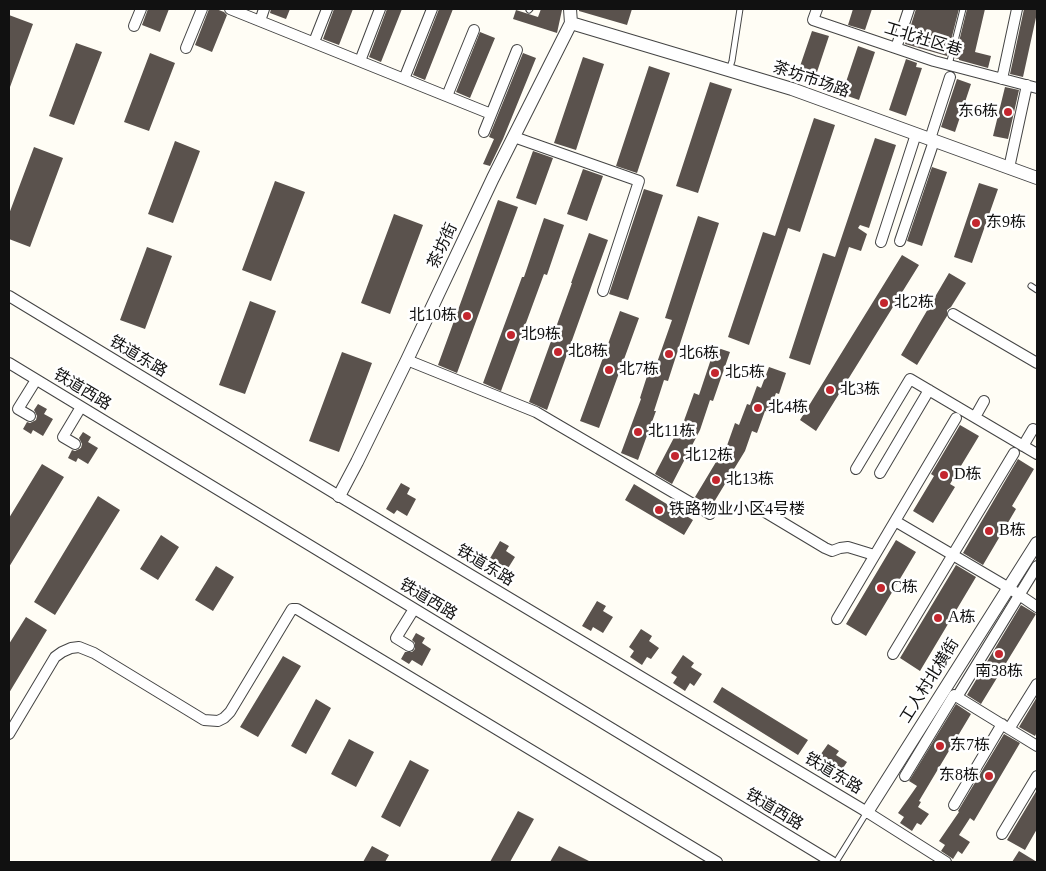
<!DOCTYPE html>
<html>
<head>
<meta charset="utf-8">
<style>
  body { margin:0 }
  #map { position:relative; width:1046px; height:871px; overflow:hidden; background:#fffdf5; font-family:"Times New Roman",serif }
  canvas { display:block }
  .frame { position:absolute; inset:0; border:10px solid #111; pointer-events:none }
</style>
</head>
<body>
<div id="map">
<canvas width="1046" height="871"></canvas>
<div class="frame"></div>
</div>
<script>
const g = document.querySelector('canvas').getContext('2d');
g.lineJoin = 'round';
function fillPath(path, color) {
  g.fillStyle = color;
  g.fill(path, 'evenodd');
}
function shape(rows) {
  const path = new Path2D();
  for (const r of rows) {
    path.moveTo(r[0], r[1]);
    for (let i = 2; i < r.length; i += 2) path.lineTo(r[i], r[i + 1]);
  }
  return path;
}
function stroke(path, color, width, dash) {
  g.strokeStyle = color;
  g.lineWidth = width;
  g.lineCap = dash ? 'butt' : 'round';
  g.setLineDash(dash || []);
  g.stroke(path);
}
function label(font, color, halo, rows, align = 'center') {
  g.font = font + ' "Times New Roman","Noto Sans SC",serif';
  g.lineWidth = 5;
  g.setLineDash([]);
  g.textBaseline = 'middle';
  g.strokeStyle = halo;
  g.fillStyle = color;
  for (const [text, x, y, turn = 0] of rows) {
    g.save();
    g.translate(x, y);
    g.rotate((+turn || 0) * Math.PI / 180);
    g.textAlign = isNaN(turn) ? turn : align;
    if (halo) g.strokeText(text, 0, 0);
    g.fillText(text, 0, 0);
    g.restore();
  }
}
fillPath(shape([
  [148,9,169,9,160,32,142,25],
  [209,9,216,9,224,12,227,15,212,52,195,45],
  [271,9,290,9,286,19,270,13],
  [334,9,353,9,339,45,323,39],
  [387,9,402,9,381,62,369,57],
  [439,9,453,9,425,80,413,75],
  [541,9,562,10,557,33,513,19,516,10,538,17],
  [579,9,632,9,627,25,579,11],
  [853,9,872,9,865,30,848,25],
  [916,9,959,9,947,56,905,44],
  [967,9,985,9,975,52,991,56,988,68,959,60,959,59,955,58],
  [1024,9,1037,9,1037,13,1023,77,1010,74],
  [9,15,33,24,10,87,9,87],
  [812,31,829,36,813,84,796,78],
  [480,32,495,38,470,98,456,92],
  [76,43,102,52,74,125,49,116],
  [858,46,875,52,859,100,842,94],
  [150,53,175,63,149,131,124,122],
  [523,53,536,58,503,139,490,166,483,164,494,139,489,137],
  [583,57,604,64,576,150,554,143],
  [906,59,917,63,916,67,922,68,906,116,889,110],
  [649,66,670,73,637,173,616,166],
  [957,79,971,84,955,132,941,127],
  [710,82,732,89,698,193,676,186],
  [1005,87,1019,90,1008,139,993,136],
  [814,118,835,125,800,232,788,228,749,345,728,337,763,232,775,236],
  [875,138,896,145,869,228,860,225,858,228,867,234,861,251,849,247,810,365,789,358,823,253,835,257],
  [175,141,200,151,173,223,148,214],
  [34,147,63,158,30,247,9,239,9,214],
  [533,151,553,158,536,205,516,198],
  [932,167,947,172,922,246,907,241],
  [583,169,603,176,587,221,567,214],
  [275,181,305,192,271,281,242,270],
  [979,183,998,189,972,263,954,257],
  [644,189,663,195,628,300,609,294],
  [498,200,518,207,457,373,438,365],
  [394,214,423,225,390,314,361,303],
  [698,216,719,223,668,381,664,380,654,411,656,411,638,460,621,453,641,399,640,398,648,373,653,374,672,320,665,318],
  [544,218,564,225,547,275,544,274,501,391,483,383,522,277,524,277],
  [589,233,608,240,547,410,529,402,572,283,571,283],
  [147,247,172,256,145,329,120,320],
  [902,255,919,265,816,431,800,420],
  [949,273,966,283,951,307,947,310,947,316,917,365,901,355],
  [250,301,276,311,245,394,219,385],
  [620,311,639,318,599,428,580,421],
  [715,347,730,352,713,401,710,400,700,430,672,484,655,474,679,428,681,429,694,393,699,395],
  [342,352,372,363,339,452,309,441],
  [769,367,786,373,779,394,776,393,769,412,765,411,757,433,752,431,745,451,711,507,695,497,722,452,724,454,735,423,739,425,747,404,750,405,757,386,761,388],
  [38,404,47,409,44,414,53,419,43,436,33,430,31,434,23,429,27,422,30,423,36,420,37,416,34,410],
  [960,425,979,436,950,484,955,487,933,523,913,511,934,476,931,474],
  [83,432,91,437,88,442,98,448,88,464,78,458,76,462,68,458,72,450,75,451,81,448,82,444,79,438],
  [1018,459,1034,469,1012,506,1016,509,983,565,963,553],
  [42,464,64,477,9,567,9,518],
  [401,483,410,488,407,494,416,499,407,516,397,510,394,514,386,509],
  [634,484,693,520,684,535,625,500],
  [98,496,120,510,55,615,34,602],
  [161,535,179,547,158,580,140,569],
  [896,540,916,552,866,636,846,624],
  [500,541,509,546,506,551,515,557,505,573,495,568,493,571,485,567],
  [956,565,976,577,920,671,900,658],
  [216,566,234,577,213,611,195,600],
  [597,601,606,606,603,611,613,617,603,633,593,627,591,631,582,626],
  [1021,605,1036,614,981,704,967,695],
  [26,617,47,630,9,693,9,644],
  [641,629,652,636,649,641,659,648,651,659,647,657,642,665,630,657,634,651,629,647],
  [416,633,425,638,422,643,431,649,422,666,412,660,409,664,401,659,405,652,412,652,415,649,415,643,412,640],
  [683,655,694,663,691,667,702,674,694,686,690,683,685,691,673,683,677,677,671,673],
  [283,656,301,666,258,737,240,727],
  [722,687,808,740,798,755,713,702],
  [1037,697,1037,732,1035,736,1019,727],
  [316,699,331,708,306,754,291,746],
  [956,704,971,714,919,801,921,802,918,807,929,814,921,825,917,823,912,831,900,823,904,817,898,813,917,786,909,781],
  [1004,734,1020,743,974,821,970,818,959,835,970,842,962,854,958,851,953,859,941,851,945,845,939,841,959,812,958,811],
  [349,739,374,752,356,787,331,774],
  [828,744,839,751,836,755,847,762,839,774,835,771,830,779,818,771,822,765,816,761],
  [410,760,429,770,400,827,381,817],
  [1037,790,1037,829,1025,850,1007,840],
  [518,811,534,819,510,862,490,862],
  [372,846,389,855,385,862,363,862],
  [559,846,591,862,550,862],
  [1019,851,1037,862,1012,862]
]), '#5a524d');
const service = shape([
  [529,10,530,9],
  [949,65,963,9],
  [729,70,732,61,740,9],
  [1031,286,1037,290],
  [836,862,867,812]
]);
const minor = shape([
  [230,9,491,114],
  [817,9,813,20,934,61,1037,88],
  [260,21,264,9],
  [134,26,141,9],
  [314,42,327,9],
  [186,48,202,9],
  [896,48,909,9],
  [360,61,380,9],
  [404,79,432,9],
  [1002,79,1017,9],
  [447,96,474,30],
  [484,132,517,50],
  [514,137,639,181,603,291],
  [930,139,950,77],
  [1009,168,1027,85],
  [900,241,934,141],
  [881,242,916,134],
  [9,296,339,496,867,812,946,862],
  [953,314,1037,363],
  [407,360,536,412,710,514],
  [9,363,832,862],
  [30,416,18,409,36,380],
  [975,417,984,401],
  [75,444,63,437,81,407],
  [1023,446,1033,429],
  [856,469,910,379,1037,454],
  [880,473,929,390],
  [760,509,825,548,832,551,840,548,848,547,874,555],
  [895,521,1009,588,1037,607],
  [837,619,956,418],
  [409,646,396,638,414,609],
  [893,654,1014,453],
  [957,697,1037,566],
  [1009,729,1037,684],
  [9,734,55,657,62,652,71,648,79,647,94,653,204,720,218,721,224,718,230,712,292,609,297,609,717,862],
  [905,776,954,695,1037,746],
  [954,805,1002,724],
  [1002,834,1037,776]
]);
const tertiary = shape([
  [571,23,792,89,1037,178],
  [339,496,357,462,407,360,493,178,571,23,570,9],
  [867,812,1037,543]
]);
stroke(service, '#444', 7);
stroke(minor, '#444', 12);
stroke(tertiary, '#444', 14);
stroke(service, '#fff', 5);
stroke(minor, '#fff', 10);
stroke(tertiary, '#fff', 12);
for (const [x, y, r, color] of [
  [1008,112,5,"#c4262e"],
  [976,223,5,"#c4262e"],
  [884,303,5,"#c4262e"],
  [467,316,5,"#c4262e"],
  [511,335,5,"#c4262e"],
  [558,352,5,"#c4262e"],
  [669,354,5,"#c4262e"],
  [609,370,5,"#c4262e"],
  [715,373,5,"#c4262e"],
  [830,390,5,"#c4262e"],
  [758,408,5,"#c4262e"],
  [638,432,5,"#c4262e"],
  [675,456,5,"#c4262e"],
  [944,475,5,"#c4262e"],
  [716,480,5,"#c4262e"],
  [659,510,5,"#c4262e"],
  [989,531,5,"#c4262e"],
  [881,588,5,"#c4262e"],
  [938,618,5,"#c4262e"],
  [999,654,5,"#c4262e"],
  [940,746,5,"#c4262e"],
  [989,776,5,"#c4262e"]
]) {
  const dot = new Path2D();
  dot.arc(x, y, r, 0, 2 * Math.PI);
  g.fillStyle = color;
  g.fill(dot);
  stroke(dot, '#fff', 2);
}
label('16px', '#111', '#fff', [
  ["工北社区巷",923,40,17],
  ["茶坊市场路",811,80,19],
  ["茶坊街",443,246,-65],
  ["铁道东路",138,357,31],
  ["铁道西路",82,390,31],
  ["铁道东路",485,566,31],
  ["铁道西路",428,600,31],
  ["工人村北横街",930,681,-58],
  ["铁道东路",833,774,31],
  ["铁道西路",774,810,31]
]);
label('16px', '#111', '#fff', [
  ["东6栋",998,112,"right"],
  ["东9栋",986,223],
  ["北2栋",894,303],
  ["北10栋",457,316,"right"],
  ["北9栋",521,335],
  ["北8栋",568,352],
  ["北6栋",679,354],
  ["北7栋",619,370],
  ["北5栋",725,373],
  ["北3栋",840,390],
  ["北4栋",768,408],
  ["北11栋",648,432],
  ["北12栋",685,456],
  ["D栋",954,475],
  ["北13栋",726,480],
  ["铁路物业小区4号楼",669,510],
  ["B栋",999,531],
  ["C栋",891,588],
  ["A栋",948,618],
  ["南38栋",999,672,"center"],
  ["东7栋",950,746],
  ["东8栋",979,776,"right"]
], 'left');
</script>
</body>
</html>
